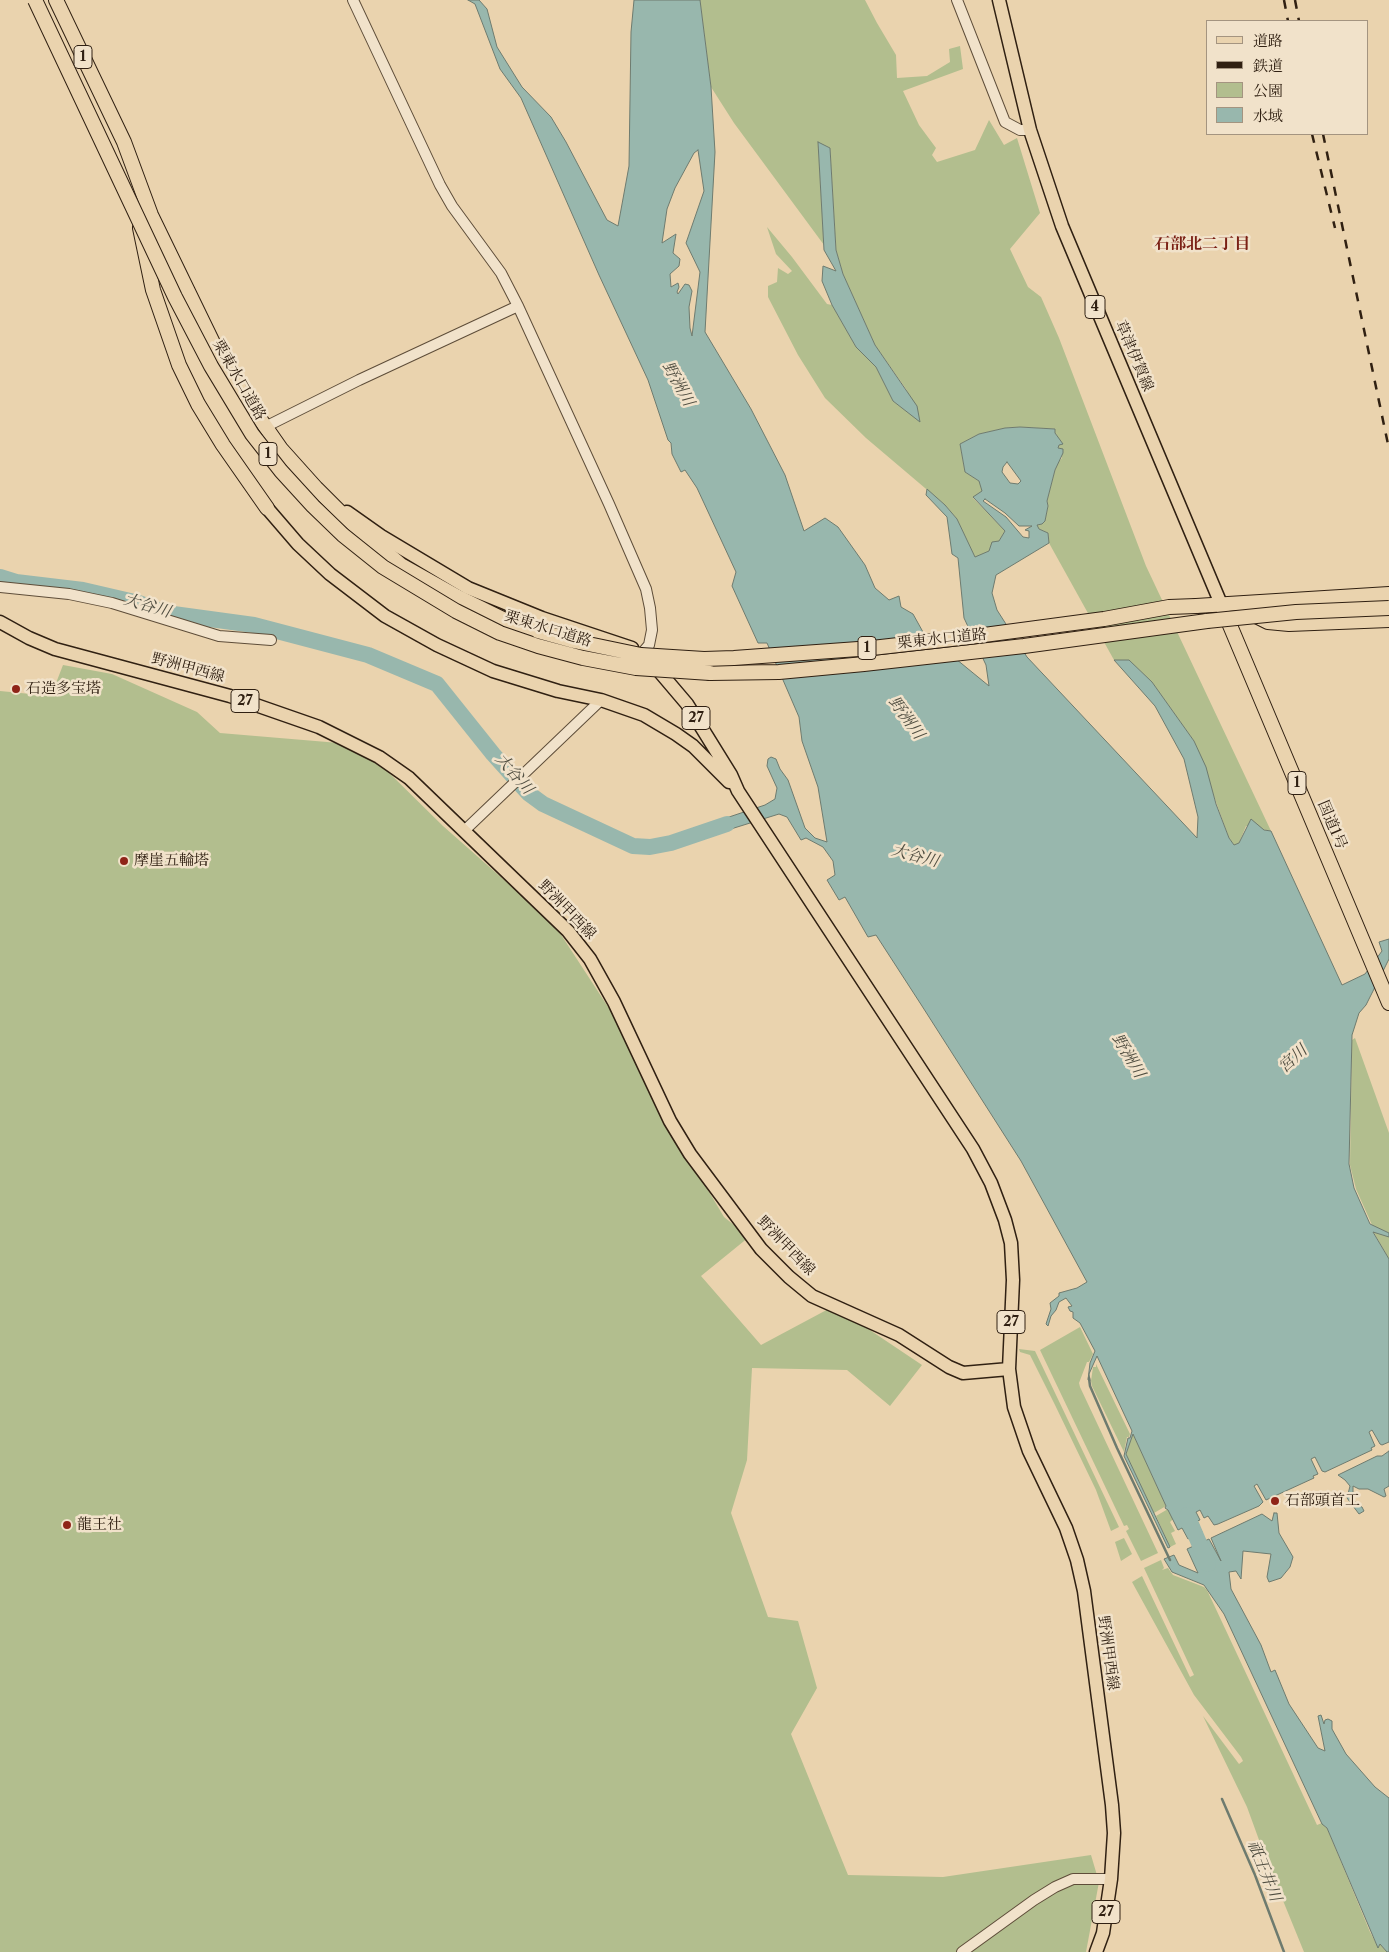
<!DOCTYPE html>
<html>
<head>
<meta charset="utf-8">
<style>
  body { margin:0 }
  #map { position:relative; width:1389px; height:1952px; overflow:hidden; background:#ead3ae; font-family:"Libre Caslon Text","Noto Serif JP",serif }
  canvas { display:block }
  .legend { position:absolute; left:1206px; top:20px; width:162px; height:115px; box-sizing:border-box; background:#f1e2ca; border:1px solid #a49480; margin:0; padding:6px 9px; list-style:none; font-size:15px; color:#302012 }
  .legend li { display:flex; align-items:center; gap:10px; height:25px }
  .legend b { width:25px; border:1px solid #a49480 }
</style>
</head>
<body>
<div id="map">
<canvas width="1389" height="1952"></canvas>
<ul class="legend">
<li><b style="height:6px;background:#ead3ae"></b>道路</li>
<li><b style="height:6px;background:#302012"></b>鉄道</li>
<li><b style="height:14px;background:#b2be8e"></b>公園</li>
<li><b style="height:14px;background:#98b7ad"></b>水域</li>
</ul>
</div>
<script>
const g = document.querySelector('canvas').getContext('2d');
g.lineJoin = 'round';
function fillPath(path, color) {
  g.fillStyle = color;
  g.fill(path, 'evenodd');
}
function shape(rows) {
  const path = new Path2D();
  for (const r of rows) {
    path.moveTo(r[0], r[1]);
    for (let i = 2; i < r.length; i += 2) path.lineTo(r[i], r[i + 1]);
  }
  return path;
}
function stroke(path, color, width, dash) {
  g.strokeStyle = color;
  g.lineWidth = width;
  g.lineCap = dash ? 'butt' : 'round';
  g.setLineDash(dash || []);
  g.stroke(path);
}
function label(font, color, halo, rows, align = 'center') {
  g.font = font + ' "Libre Caslon Text","Noto Serif JP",serif';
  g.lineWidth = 5;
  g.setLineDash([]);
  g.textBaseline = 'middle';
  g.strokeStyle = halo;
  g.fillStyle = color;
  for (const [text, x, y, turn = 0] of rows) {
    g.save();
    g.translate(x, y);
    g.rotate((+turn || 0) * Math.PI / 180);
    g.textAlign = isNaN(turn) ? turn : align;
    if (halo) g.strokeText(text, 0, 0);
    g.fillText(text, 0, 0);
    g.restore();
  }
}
fillPath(shape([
  [700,0,865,0,877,23,896,55,897,78,927,76,950,62,949,49,960,46,963,69,903,91,919,125,936,148,932,155,937,162,975,150,989,120,1004,145,1017,138,1040,213,1010,249,1028,287,1041,297,1059,338,1146,566,1271,831,1246,826,1239,843,1234,845,1229,838,1194,741,1152,682,1129,661,1114,660,1049,543,1048,533,1039,529,1036,525,1042,524,1045,520,1048,506,1047,501,1055,470,1057,463,1062,458,1058,448,1059,445,1062,444,1055,433,1055,429,1020,427,1005,428,979,434,960,444,965,472,979,481,983,491,973,498,1005,531,999,541,989,551,975,558,957,519,945,505,866,438,825,398,798,355,768,297,768,286,777,282,778,268,788,274,792,271,776,254,767,227,792,257,827,304,832,305,856,347,876,367,893,401,920,421,906,389,875,345,843,274,836,250,830,148,818,143,824,245,734,123,711,87],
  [63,665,112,674,197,712,220,733,339,743,375,759,443,826,554,924,629,1039,664,1116,724,1217,749,1237,701,1276,761,1345,834,1306,922,1365,890,1406,847,1370,752,1368,747,1460,731,1513,768,1617,798,1621,817,1688,791,1734,848,1875,943,1877,1091,1855,1099,1882,1086,1952,0,1952,0,691,51,696],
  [1355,1038,1389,1133,1389,1233,1374,1227,1372,1225,1356,1189,1350,1165,1352,1040],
  [1373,1231,1389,1237,1389,1259],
  [1080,1327,1093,1354,1089,1362,1087,1362,1079,1383,1080,1387,1158,1553,1141,1561,1126,1531,1129,1529,1127,1525,1124,1526,1040,1350],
  [1019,1349,1035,1351,1119,1527,1111,1531,1096,1490,1055,1405,1030,1355,1020,1352],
  [1096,1364,1130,1434,1129,1437,1127,1437,1124,1452,1092,1386,1091,1381,1093,1367,1096,1367],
  [1133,1434,1166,1506,1154,1513,1126,1454],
  [1168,1509,1173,1519,1170,1522,1175,1531,1171,1533,1176,1544,1170,1547,1156,1516],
  [1124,1538,1132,1554,1121,1561,1115,1542],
  [1161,1560,1164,1568,1162,1570,1168,1568,1173,1575,1204,1587,1207,1590,1317,1825,1322,1823,1327,1828,1370,1932,1378,1947,1380,1944,1387,1952,1304,1952,1266,1859,1247,1807,1203,1716,1239,1764,1243,1761,1241,1757,1194,1695,1132,1582,1142,1576,1190,1677,1194,1675,1144,1568]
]), '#b2be8e');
const water = shape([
  [468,0,479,0,487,9,497,47,522,87,551,117,566,142,607,220,618,226,629,166,631,32,634,0,700,0,711,87,715,152,705,332,751,409,785,475,804,531,825,518,838,527,865,565,875,588,889,600,899,596,901,607,913,614,923,632,989,686,986,665,964,618,958,558,952,554,947,517,926,495,927,489,945,505,957,519,975,557,989,551,992,542,999,541,1005,531,973,497,982,491,979,481,965,472,960,444,979,434,1005,428,1020,427,1055,429,1055,433,1063,444,1059,445,1058,448,1063,449,1063,453,1055,470,1047,501,1048,506,1045,521,1042,524,1037,525,1039,529,1048,533,1049,543,996,575,992,593,997,610,1027,657,1197,838,1198,817,1184,759,1155,706,1114,660,1129,660,1152,682,1194,741,1206,767,1216,804,1229,838,1234,845,1239,843,1251,819,1264,830,1271,831,1342,985,1365,974,1382,951,1379,942,1389,939,1389,959,1366,1005,1359,1013,1352,1035,1349,1164,1354,1188,1370,1224,1389,1233,1389,1237,1373,1232,1389,1259,1389,1442,1382,1445,1380,1444,1372,1430,1369,1432,1375,1446,1371,1448,1372,1450,1325,1472,1322,1471,1315,1457,1311,1459,1318,1474,1313,1476,1314,1478,1266,1500,1257,1484,1254,1486,1263,1502,1259,1506,1218,1524,1214,1525,1208,1516,1204,1518,1200,1510,1196,1512,1200,1520,1197,1521,1202,1532,1188,1539,1182,1528,1178,1530,1168,1510,1165,1508,1166,1506,1133,1434,1126,1454,1170,1547,1168,1548,1124,1456,1128,1438,1130,1438,1132,1431,1097,1356,1089,1374,1090,1381,1088,1380,1090,1363,1095,1351,1080,1323,1073,1318,1073,1312,1070,1311,1068,1307,1072,1306,1066,1298,1059,1302,1056,1310,1051,1316,1048,1326,1046,1324,1051,1309,1050,1303,1059,1296,1059,1293,1077,1288,1087,1282,1021,1161,922,1006,876,935,868,937,845,897,839,900,827,880,835,875,833,861,823,847,806,838,801,840,787,817,779,814,718,833,717,830,708,833,706,828,715,825,714,822,765,805,775,799,777,788,767,766,768,759,771,757,776,759,780,769,788,780,805,828,815,838,827,842,818,787,802,741,799,717,767,643,758,643,732,586,736,572,697,488,685,470,681,472,672,454,671,443,668,440,648,380,599,275,521,98,500,69,475,4,468,0],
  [698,150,704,191,686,243,700,272,692,336,690,328,689,307,692,291,689,285,685,284,678,294,677,292,679,287,678,283,671,287,670,274,679,266,680,259,673,253,676,234,662,243,667,209,675,188,694,153,698,150],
  [1007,462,1021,481,1018,484,1010,483,1002,472,1003,467,1007,462],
  [985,499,1005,513,1019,526,1032,526,1025,530,1029,531,1029,538,1023,537,1006,517,983,501,985,499],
  [818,142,830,148,836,250,843,274,875,345,917,406,920,422,893,401,876,367,856,347,832,305,822,281,823,266,836,271,824,250,818,142],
  [1389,1451,1389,1486,1384,1489,1386,1496,1384,1497,1368,1489,1359,1489,1353,1486,1353,1493,1351,1495,1357,1505,1362,1507,1364,1511,1359,1514,1347,1498,1350,1486,1345,1480,1338,1475,1377,1456,1382,1456,1389,1451],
  [1274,1513,1277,1513,1279,1533,1293,1557,1290,1567,1281,1578,1269,1582,1267,1577,1271,1554,1243,1551,1241,1579,1236,1571,1229,1572,1231,1589,1261,1645,1271,1672,1275,1670,1289,1704,1318,1748,1325,1751,1318,1716,1321,1715,1324,1724,1325,1720,1328,1719,1332,1721,1332,1729,1346,1754,1375,1787,1389,1798,1389,1952,1387,1952,1380,1944,1378,1948,1327,1828,1322,1824,1224,1614,1204,1585,1172,1572,1164,1559,1174,1555,1179,1565,1198,1573,1187,1549,1209,1539,1221,1561,1211,1538,1262,1514,1272,1521,1274,1513]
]);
fillPath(water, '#98b7ad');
stroke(water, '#6e7b6f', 1);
stroke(shape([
  [1089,1378,1090,1386,1117,1448,1170,1560],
  [1222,1799,1255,1875,1284,1952]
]), '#6e7b6f', 2.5);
stroke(shape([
  [0,577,16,582,83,590,139,603,166,613,254,625,368,655,437,684,493,754,528,793,543,804,633,846,650,847,671,843,727,824],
  [1187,1515,1208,1564]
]), '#98b7ad', 16);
const minor = shape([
  [353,0,440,185,452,206,501,273,518,306,609,504,646,589,650,608,652,630,649,645,643,652],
  [957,0,1005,122,1020,130,1030,130],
  [265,427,359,380,518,306],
  [0,587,69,594,112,603,219,636,271,640],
  [464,831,601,700],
  [962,1952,1034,1900,1055,1887,1073,1879,1111,1879]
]);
const major = shape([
  [999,0,1030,130,1062,226,1221,604],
  [267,508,298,544,330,574,385,616,437,645,493,671,558,691,601,700,644,715,676,734,693,746,729,782],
  [347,512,381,536,468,588,542,618,632,648],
  [0,622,29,638,55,649,230,696,319,727,379,757,409,778,568,931,590,959,614,1002,670,1121,690,1154,761,1249,789,1277,812,1296,899,1335,949,1367,963,1373,1009,1369],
  [653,664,687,704,731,775,738,791,973,1149,991,1183,1005,1220,1011,1243,1013,1280,1009,1369,1014,1407,1029,1451,1066,1528,1077,1560,1084,1591,1112,1805,1114,1833,1111,1879,1103,1933,1096,1952]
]);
const highway = shape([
  [56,0,124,142,151,215,216,349,244,396,281,449,316,488,348,520,401,565,458,597,505,620,538,631],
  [140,228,153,290,179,365,198,404,223,445,267,508],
  [1221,604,1389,1003],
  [1196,606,1389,594],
  [1252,614,1268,622,1289,624,1389,620],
  [710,673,779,672,864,664,1024,646,1207,621]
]);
stroke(minor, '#5e4d39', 12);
stroke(major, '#302012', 15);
stroke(highway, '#302012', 16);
stroke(minor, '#f1e2ca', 10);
stroke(major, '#ead3ae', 12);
stroke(highway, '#ead3ae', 14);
stroke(shape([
  [1284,0,1288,21],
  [1295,0,1299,21],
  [1312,134,1335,228],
  [1323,134,1389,449]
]), '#302012', 2.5, [9, 9]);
const highwayBridge = shape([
  [35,0,175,297,211,366,252,434,281,471,313,506,343,535,383,567,456,611,500,633,538,646,583,658,636,668,710,673],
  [1207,621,1296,612,1389,608],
  [538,631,574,641,641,655,704,659,734,658,872,648,969,637,1104,619,1169,607,1196,606]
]);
stroke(highwayBridge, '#302012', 16, []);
stroke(highwayBridge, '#ead3ae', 14);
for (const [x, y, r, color] of [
  [16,689,5,"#8f2418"],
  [124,861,5,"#8f2418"],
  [1275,1501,5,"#8f2418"],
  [67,1525,5,"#8f2418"]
]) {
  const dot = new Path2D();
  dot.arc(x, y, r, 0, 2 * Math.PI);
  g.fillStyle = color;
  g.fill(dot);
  stroke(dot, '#f1e2ca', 2);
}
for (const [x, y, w] of [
  [83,57,18],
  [1095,307,20],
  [268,454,18],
  [867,648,18],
  [245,701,28],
  [696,718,28],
  [1297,783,18],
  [1011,1322,28],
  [1106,1912,28]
]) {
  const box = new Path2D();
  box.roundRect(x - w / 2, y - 11.5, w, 23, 4);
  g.fillStyle = '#f1e2ca';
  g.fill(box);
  stroke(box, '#302012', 1);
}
label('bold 14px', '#302012', null, [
  ["1",83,57],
  ["4",1095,307],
  ["1",268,454],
  ["1",867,648],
  ["27",245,701],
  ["27",696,718],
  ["1",1297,783],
  ["27",1011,1322],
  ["27",1106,1912]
]);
label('15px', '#302012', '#f1e2ca', [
  ["草津伊賀線",1134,356,67],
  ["栗東水口道路",239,380,60],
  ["栗東水口道路",548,629,17],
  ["栗東水口道路",942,639,-6],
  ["野洲甲西線",188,668,15],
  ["国道1号",1332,825,67],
  ["野洲甲西線",567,910,46],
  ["野洲甲西線",786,1246,46],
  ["野洲甲西線",1108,1653,82]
]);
label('15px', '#302012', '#f1e2ca', [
  ["石造多宝塔",26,689],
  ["摩崖五輪塔",134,861],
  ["石部頭首工",1285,1501],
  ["龍王社",77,1525]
], 'left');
label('bold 16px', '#7a1f14', '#f1e2ca', [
  ["石部北二丁目",1202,244]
]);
label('italic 16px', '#4f4d40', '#f1e2ca', [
  ["野洲川",678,384,61],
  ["大谷川",147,606,16],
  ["野洲川",906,718,54],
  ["大谷川",514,774,49],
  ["大谷川",915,856,15],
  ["野洲川",1128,1056,59],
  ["宮川",1293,1059,-42],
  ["祇王井川",1264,1871,68]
]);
</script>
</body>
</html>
